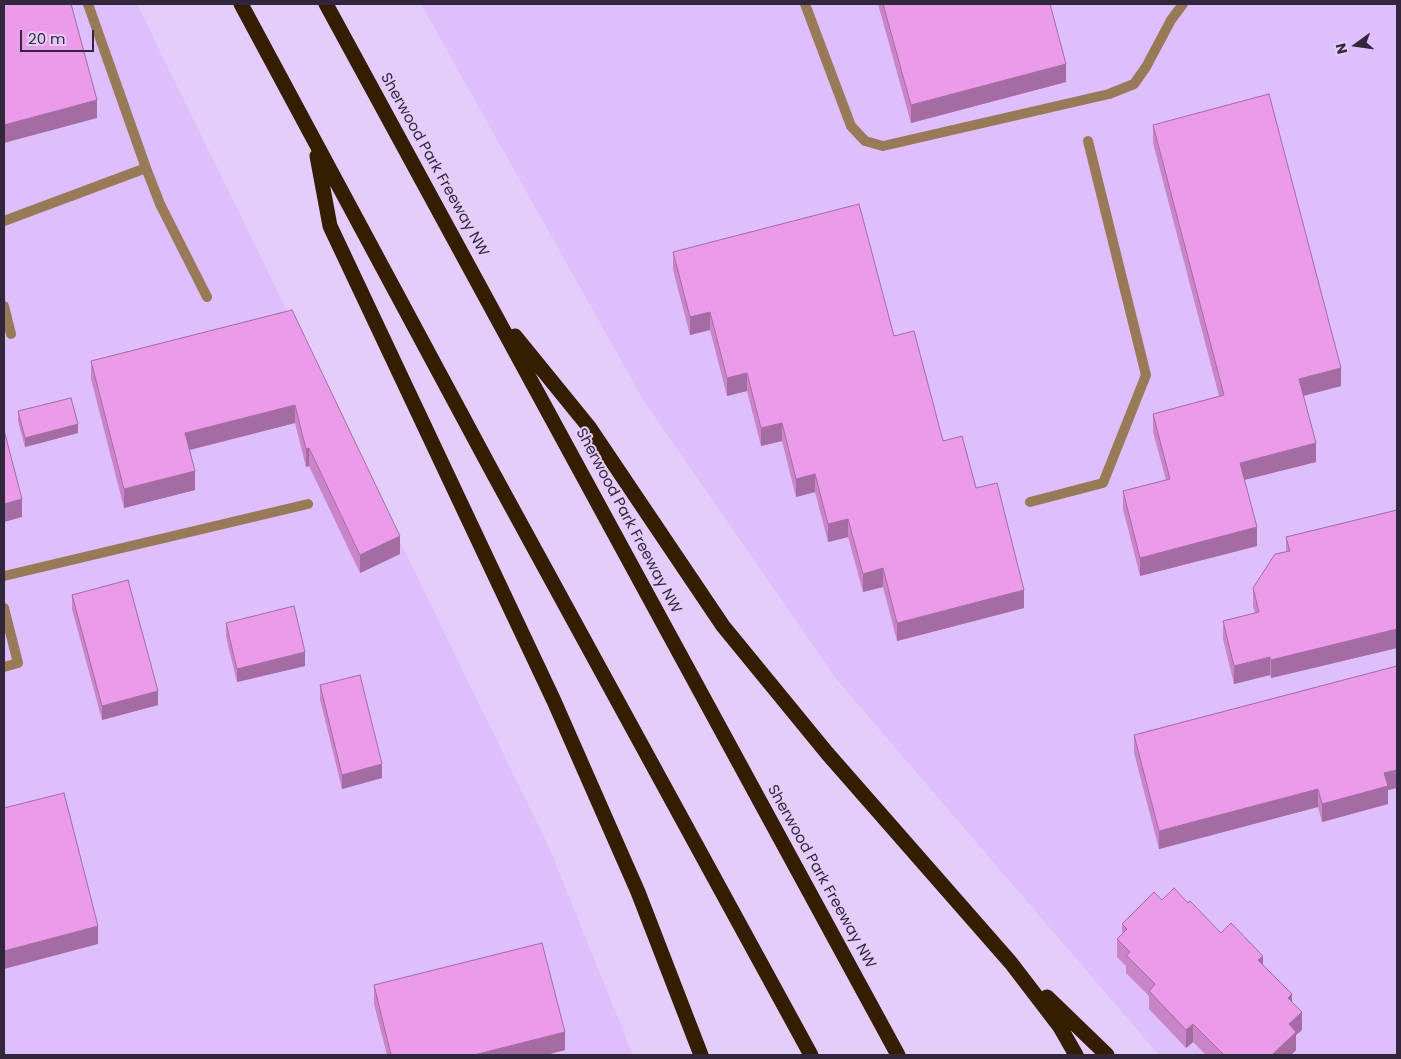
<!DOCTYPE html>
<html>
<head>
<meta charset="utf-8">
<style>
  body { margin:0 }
  #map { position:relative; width:1401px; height:1059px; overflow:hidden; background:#e4cdfa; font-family:Poppins,sans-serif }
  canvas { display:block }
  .frame { position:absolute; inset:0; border:5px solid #31263c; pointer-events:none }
  .north { position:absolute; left:1331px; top:20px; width:50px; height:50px; -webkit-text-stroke:4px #e4cdfa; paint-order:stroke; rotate:256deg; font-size:14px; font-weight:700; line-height:20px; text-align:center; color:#31263c }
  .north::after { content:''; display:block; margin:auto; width:18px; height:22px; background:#31263c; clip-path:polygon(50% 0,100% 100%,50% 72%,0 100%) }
  .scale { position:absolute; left:20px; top:30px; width:74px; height:22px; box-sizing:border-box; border:2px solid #31263c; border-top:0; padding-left:6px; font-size:15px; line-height:18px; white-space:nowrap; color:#31263c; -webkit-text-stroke:4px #e4cdfa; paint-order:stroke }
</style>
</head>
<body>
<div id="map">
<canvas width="1401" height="1059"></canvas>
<div class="frame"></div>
<div class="north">N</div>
<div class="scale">20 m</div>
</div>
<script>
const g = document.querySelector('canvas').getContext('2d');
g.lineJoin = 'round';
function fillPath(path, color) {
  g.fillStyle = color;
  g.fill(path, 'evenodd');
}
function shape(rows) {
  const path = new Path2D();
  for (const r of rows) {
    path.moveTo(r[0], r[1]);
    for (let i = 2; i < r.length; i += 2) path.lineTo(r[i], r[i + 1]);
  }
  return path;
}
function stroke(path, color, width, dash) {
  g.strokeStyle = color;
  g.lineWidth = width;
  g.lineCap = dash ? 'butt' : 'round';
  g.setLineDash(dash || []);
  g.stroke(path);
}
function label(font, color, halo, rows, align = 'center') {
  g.font = font + ' Poppins,sans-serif';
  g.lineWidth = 4;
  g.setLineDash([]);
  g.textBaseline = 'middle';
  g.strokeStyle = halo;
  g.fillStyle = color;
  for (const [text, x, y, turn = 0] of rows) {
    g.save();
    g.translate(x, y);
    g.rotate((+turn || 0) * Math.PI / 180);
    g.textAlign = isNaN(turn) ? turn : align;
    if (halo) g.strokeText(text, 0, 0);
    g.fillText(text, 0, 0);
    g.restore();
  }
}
fillPath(shape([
  [4,4,137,4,548,845,633,1055,4,1055],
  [421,4,1397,4,1397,1055,1159,1055,837,680,644,401]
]), '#debefc');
stroke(shape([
  [805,4,851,126,865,141,883,146,1109,94,1134,84,1146,67,1171,20,1183,4],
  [146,168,160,204,207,297],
  [4,221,146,168,88,4],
  [4,306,11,334],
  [1030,502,1103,483,1146,375,1088,141],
  [4,576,308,504],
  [4,608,18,663,4,667]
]), '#997a58', 10);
stroke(shape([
  [241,4,493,473,811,1055],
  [326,4,898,1055],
  [317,156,330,226,554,701,638,892,701,1055],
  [515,336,589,427,723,626,827,753,1011,963,1060,1027,1076,1055],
  [1047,997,1107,1055]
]), '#341d01', 15);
fillPath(shape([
  [878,4,1050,4,1066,82,911,123],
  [1153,125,1341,386,1303,396,1316,462,1244,480,1257,546,1140,576,1123,509,1123,491,1166,480,1153,432,1153,414,1219,396,1153,143],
  [673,252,894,336,943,441,976,488,1024,608,897,641,883,587,863,592,848,537,828,542,815,492,796,497,782,441,761,446,747,391,727,396,710,330,690,335,673,270],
  [292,310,400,554,360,573,309,466,306,467,295,423,190,450,195,490,124,508,91,379,91,361],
  [18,411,78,433,25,447,18,421],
  [1397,510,1397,648,1271,678,1270,675,1234,684,1223,639,1223,621,1255,613,1253,606,1253,588,1286,552,1286,537],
  [72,595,158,705,102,720,72,609],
  [226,623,305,666,237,682,226,637],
  [1397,666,1397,788,1388,790,1388,804,1322,822,1318,807,1159,849,1134,753,1134,735],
  [320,685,382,778,342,789,320,699],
  [1162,900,1188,903,1221,933,1263,965,1292,1001,1302,1030,1296,1035,1296,1050,1291,1055,1206,1055,1193,1042,1186,1048,1149,1009,1149,996,1126,973,1126,966,1117,957,1117,939,1122,934,1122,924],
  [374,985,565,1050,546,1055,387,1055,374,1004]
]), '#ca85c8');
fillPath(shape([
  [1066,64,1066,82,911,123,911,105],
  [97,100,97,118,4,143,4,125],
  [710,312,710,330,690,335,690,317],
  [1341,368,1341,386,1299,397,1299,379],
  [747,373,747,391,727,396,727,378],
  [295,405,295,423,185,451,185,433],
  [782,423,782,441,761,446,761,428],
  [78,424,78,433,25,447,25,438],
  [1316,443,1316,462,1240,481,1240,463],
  [309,448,309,466,306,467,306,449],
  [195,471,195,490,124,508,124,489],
  [815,474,815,492,796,497,796,479],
  [22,499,22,517,4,522,4,504],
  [848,519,848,537,828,542,828,524],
  [1257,527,1257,546,1140,576,1140,558],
  [400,536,400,554,360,573,360,555],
  [883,568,883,587,863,592,863,574],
  [1024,590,1024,608,897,641,897,623],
  [1397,629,1397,648,1271,678,1271,660],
  [305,652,305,666,237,682,237,669],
  [1270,657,1270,675,1234,684,1234,666],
  [158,691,158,705,102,720,102,706],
  [382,764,382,778,342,789,342,775],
  [1397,770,1397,788,1388,790,1388,804,1322,822,1322,804,1384,773],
  [1318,789,1318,807,1159,849,1159,831],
  [98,926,98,944,4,969,4,951],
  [1263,956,1263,974,1258,960],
  [1292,994,1292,1012,1288,998],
  [1302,1012,1302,1030,1296,1035,1296,1050,1291,1055,1272,1055,1289,1024],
  [1193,1024,1193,1042,1186,1048,1186,1030],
  [565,1032,565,1050,546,1055,474,1055]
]), '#a46ca3');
const building = shape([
  [4,4,71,4,97,100,4,125,4,4],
  [883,4,1050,4,1066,64,911,105,883,4],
  [1269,94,1341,368,1299,379,1316,443,1240,463,1257,527,1140,558,1123,491,1170,479,1153,414,1224,395,1153,125,1269,94],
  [859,204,894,336,914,331,943,441,962,436,976,488,997,483,1024,590,897,623,883,568,863,574,848,519,828,524,815,474,796,479,782,423,761,428,747,373,727,378,710,312,690,317,673,252,859,204],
  [292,310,400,536,360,555,309,448,306,449,295,405,185,433,195,471,124,489,91,361,292,310],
  [71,398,78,424,25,438,18,411,71,398],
  [4,430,22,499,4,504,4,430],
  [1397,510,1397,629,1271,660,1270,657,1234,666,1223,621,1259,612,1253,588,1275,554,1290,551,1286,537,1397,510],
  [128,580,158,691,102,706,72,595,128,580],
  [294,606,305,652,237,669,226,623,294,606],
  [1397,666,1397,770,1384,773,1388,786,1322,804,1318,789,1159,831,1134,735,1397,666],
  [360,675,382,764,342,775,320,685,360,675],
  [64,793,98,926,4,951,4,808,64,793],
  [1174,888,1188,903,1190,901,1221,933,1231,923,1263,956,1258,960,1292,994,1288,998,1302,1012,1289,1024,1296,1032,1272,1055,1224,1055,1193,1024,1186,1030,1149,991,1155,984,1126,955,1130,952,1117,939,1127,929,1122,924,1154,892,1162,900,1174,888],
  [542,943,565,1032,474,1055,391,1055,374,985,542,943]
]);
fillPath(building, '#eb9be9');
stroke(building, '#a46ca3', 1);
label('15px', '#31263c', '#e4cdfa', [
  ["Sherwood Park Freeway NW",434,165,61],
  ["Sherwood Park Freeway NW",628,521,62],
  ["Sherwood Park Freeway NW",821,877,61]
]);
</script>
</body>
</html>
